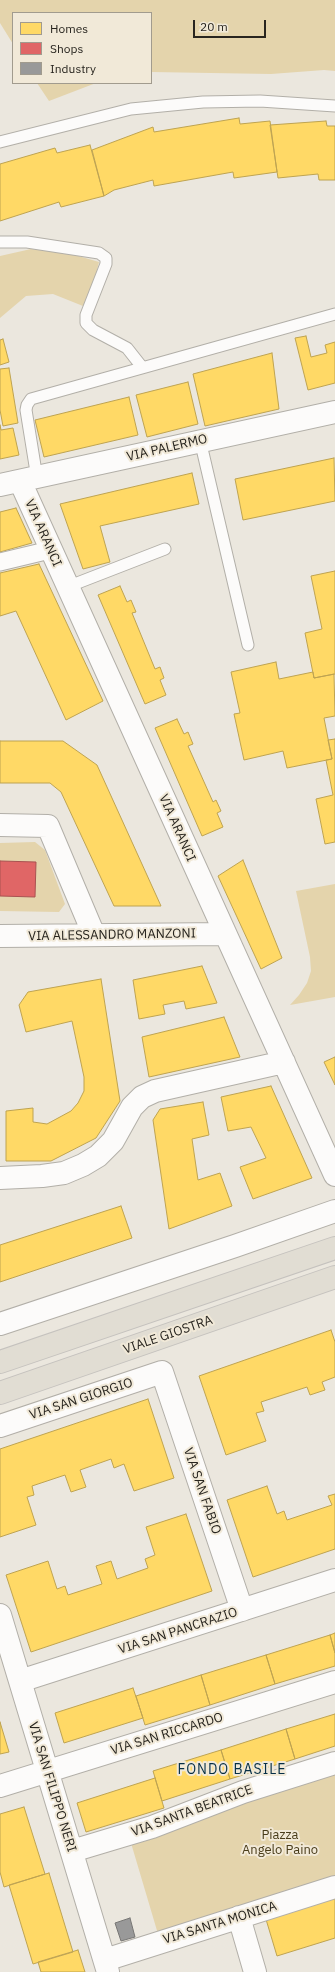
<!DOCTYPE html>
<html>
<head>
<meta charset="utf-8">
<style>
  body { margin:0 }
  #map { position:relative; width:335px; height:1972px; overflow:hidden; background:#ebe7de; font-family:"IBM Plex Sans",sans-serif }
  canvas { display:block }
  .legend { position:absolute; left:12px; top:12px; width:140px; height:72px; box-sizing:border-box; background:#f1e9d8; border:1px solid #a19b8e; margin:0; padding:5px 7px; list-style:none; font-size:12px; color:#28251f }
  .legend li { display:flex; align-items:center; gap:8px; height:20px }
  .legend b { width:20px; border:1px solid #a19b8e }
  .scale { position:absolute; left:193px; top:20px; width:73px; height:18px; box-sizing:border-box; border:2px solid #28251f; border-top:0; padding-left:5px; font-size:12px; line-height:14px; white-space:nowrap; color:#28251f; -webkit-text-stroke:3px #f1e9d8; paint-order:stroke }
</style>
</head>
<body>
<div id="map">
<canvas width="335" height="1972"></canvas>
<ul class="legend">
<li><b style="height:11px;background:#ffd966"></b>Homes</li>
<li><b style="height:11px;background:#e06666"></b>Shops</li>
<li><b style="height:11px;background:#999"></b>Industry</li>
</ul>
<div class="scale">20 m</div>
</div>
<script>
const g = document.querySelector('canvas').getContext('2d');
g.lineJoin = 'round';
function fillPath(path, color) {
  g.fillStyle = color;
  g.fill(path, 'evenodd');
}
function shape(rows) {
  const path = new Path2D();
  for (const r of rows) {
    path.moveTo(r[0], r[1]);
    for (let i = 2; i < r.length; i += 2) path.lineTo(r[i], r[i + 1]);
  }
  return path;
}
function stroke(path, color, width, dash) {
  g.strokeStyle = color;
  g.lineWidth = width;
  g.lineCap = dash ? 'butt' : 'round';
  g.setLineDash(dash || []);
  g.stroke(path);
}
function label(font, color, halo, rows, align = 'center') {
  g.font = font + ' "IBM Plex Sans",sans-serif';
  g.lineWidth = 4;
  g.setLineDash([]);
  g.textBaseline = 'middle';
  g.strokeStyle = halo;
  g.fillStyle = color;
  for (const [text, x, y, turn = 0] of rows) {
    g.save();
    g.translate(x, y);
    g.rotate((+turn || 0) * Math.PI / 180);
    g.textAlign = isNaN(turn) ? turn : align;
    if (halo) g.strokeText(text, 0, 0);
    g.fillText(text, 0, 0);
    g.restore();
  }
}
fillPath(shape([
  [0,0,335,0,335,71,324,70,271,74,151,72,151,13,13,13,13,44,0,23],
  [37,83,96,83,49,101],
  [31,249,68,253,99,262,92,290,83,306,53,294,26,296,0,318,0,256],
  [35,842,45,850,65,904,59,912,0,911,0,843],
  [335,884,335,997,290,1005,299,995,307,983,311,971,310,957,296,891],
  [335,1772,335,1879,158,1934,131,1843,261,1796]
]), '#e4d4ac');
const homes = shape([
  [239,118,240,124,270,121,277,172,234,178,233,172,154,186,153,180,114,190,104,196,92,150,153,127,154,132,239,118],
  [326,121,327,126,335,126,335,180,319,180,318,174,278,178,270,125,326,121],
  [90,145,104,196,61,207,59,202,0,221,0,164,55,148,57,153,90,145],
  [306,336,311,357,327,353,325,345,335,342,335,383,308,390,295,338,306,336],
  [3,339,9,362,0,365,0,340,3,339],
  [272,353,279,409,205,426,193,374,272,353],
  [9,368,18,423,3,426,0,410,0,369,9,368],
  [188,382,198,424,147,437,136,395,188,382],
  [129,397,138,435,44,457,35,420,129,397],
  [0,425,1,430,13,428,19,455,0,459,0,425],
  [334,458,335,501,243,520,235,479,334,458],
  [192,473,199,504,100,526,110,562,83,569,60,504,192,473],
  [16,508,32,543,0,552,0,512,16,508],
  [39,564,103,701,66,720,16,611,0,616,0,573,39,564],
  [335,571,335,674,314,678,305,633,322,629,311,576,335,571],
  [120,586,127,602,131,600,136,612,132,613,155,669,160,667,164,678,160,680,166,695,145,704,98,595,120,586],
  [276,662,279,679,313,672,314,678,334,674,335,716,324,718,332,759,287,768,283,751,244,760,234,714,240,713,231,672,276,662],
  [177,719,184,734,188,732,193,744,188,746,213,802,216,800,221,811,217,813,223,827,202,836,155,728,177,719],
  [335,739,335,842,325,844,316,799,333,795,326,760,332,759,328,740,335,739],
  [0,741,63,741,97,765,161,906,114,906,61,792,50,783,0,783,0,741],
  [243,860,282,958,261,969,218,876,243,860],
  [202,966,217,1003,186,1009,184,1001,163,1005,165,1014,139,1019,133,980,202,966],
  [101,979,120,1101,96,1138,51,1161,6,1161,6,1111,33,1108,33,1122,47,1124,71,1111,78,1103,84,1091,84,1077,72,1021,26,1032,19,1005,28,992,101,979],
  [224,1017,240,1057,149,1077,142,1037,224,1017],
  [335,1057,335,1085,324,1062,335,1057],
  [271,1086,312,1178,253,1199,240,1167,266,1158,251,1127,228,1131,221,1097,271,1086],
  [203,1102,209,1135,192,1139,198,1180,220,1173,232,1206,169,1229,153,1120,160,1109,203,1102],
  [121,1206,132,1238,0,1282,0,1245,121,1206],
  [331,1330,335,1342,335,1377,322,1382,325,1390,310,1395,307,1387,261,1402,264,1411,256,1413,266,1441,226,1455,199,1376,331,1330],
  [148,1399,174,1478,134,1491,124,1464,114,1468,111,1459,80,1470,86,1487,71,1492,65,1475,32,1486,34,1495,27,1497,36,1525,0,1537,0,1449,148,1399],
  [267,1486,277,1514,284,1511,287,1520,332,1505,328,1496,335,1494,335,1549,253,1577,227,1500,267,1486],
  [186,1514,212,1591,31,1652,6,1575,48,1561,57,1589,65,1586,68,1595,102,1584,96,1566,111,1561,117,1579,148,1568,145,1559,155,1555,146,1527,186,1514],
  [335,1633,335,1653,330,1635,335,1633],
  [330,1635,335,1653,335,1666,275,1684,266,1655,330,1635],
  [266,1655,275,1684,210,1705,201,1675,266,1655],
  [201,1675,210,1705,145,1725,136,1696,201,1675],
  [133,1688,143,1718,64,1743,55,1713,133,1688],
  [335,1714,335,1746,295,1759,286,1729,335,1714],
  [0,1722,9,1752,0,1754,0,1722],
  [286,1729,295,1759,230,1779,221,1750,286,1729],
  [221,1750,230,1779,162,1801,153,1771,221,1750],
  [155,1778,164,1808,86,1832,77,1803,155,1778],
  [24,1807,45,1874,4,1887,0,1872,0,1814,24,1807],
  [49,1873,73,1952,33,1964,9,1885,49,1873],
  [335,1894,335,1938,277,1956,265,1916,335,1894],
  [78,1950,85,1972,41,1972,38,1962,78,1950]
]);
fillPath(homes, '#ffd966');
stroke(homes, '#bea351', 1);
const shops = shape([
  [0,861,36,862,35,897,0,896,0,861]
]);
fillPath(shops, '#e06666');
stroke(shops, '#a95251', 1);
const industry = shape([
  [130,1918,135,1937,121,1941,115,1923,130,1918]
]);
fillPath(industry, '#999');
stroke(industry, '#777674', 1);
const service = shape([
  [0,142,131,109,203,102,260,101,335,106],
  [0,242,27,242,99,253,106,258,106,264,86,315,86,323,93,330,127,348,142,367],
  [200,440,248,645],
  [37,478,26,410,27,405,31,399,335,314],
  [67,587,165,549]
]);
const pedestrian = shape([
  [0,562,50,550]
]);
const minor = shape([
  [20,481,335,1175],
  [0,485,335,412],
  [0,825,48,826,94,935],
  [0,936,225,934],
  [0,1178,42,1176,64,1173,83,1165,98,1156,113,1141,132,1107,142,1097,155,1091,284,1062],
  [0,1324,235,1246,335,1211],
  [0,1426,162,1372,242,1610],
  [0,1615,108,1972],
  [20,1681,335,1580],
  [0,1786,335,1682],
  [72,1851,152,1827,243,1792,335,1763],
  [239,1917,255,1972],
  [105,1960,335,1887]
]);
const primary = shape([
  [0,1362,335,1248],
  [0,1393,335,1277]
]);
stroke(service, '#b2afa8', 13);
stroke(pedestrian, '#b2afa8', 19);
stroke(minor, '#b2afa8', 24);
stroke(primary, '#c5c2be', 24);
stroke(service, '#fcfbfa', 11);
stroke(pedestrian, '#fcfbfa', 17);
stroke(minor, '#fcfbfa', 22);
stroke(primary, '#e1ddd3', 22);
label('13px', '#28251f', '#f1e9d8', [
  ["VIA PALERMO",167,448,-13],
  ["VIA ARANCI",43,533,66],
  ["VIA ARANCI",177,828,66],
  ["VIA ALESSANDRO MANZONI",112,935,-1],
  ["VIALE GIOSTRA",168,1335,-19],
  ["VIA SAN GIORGIO",81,1399,-18],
  ["VIA SAN FABIO",202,1491,71],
  ["VIA SAN PANCRAZIO",178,1631,-18],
  ["VIA SAN RICCARDO",167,1734,-17],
  ["VIA SAN FILIPPO NERI",52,1787,73],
  ["VIA SANTA BEATRICE",192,1811,-20],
  ["VIA SANTA MONICA",220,1923,-17]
]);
label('13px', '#493c1a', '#f1e9d8', [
  ["Piazza",280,1835],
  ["Angelo Paino",280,1850]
]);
g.letterSpacing = '1px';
label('14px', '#062f46', '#f1e9d8', [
  ["FONDO BASILE",232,1770]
]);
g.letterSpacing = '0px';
</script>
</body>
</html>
